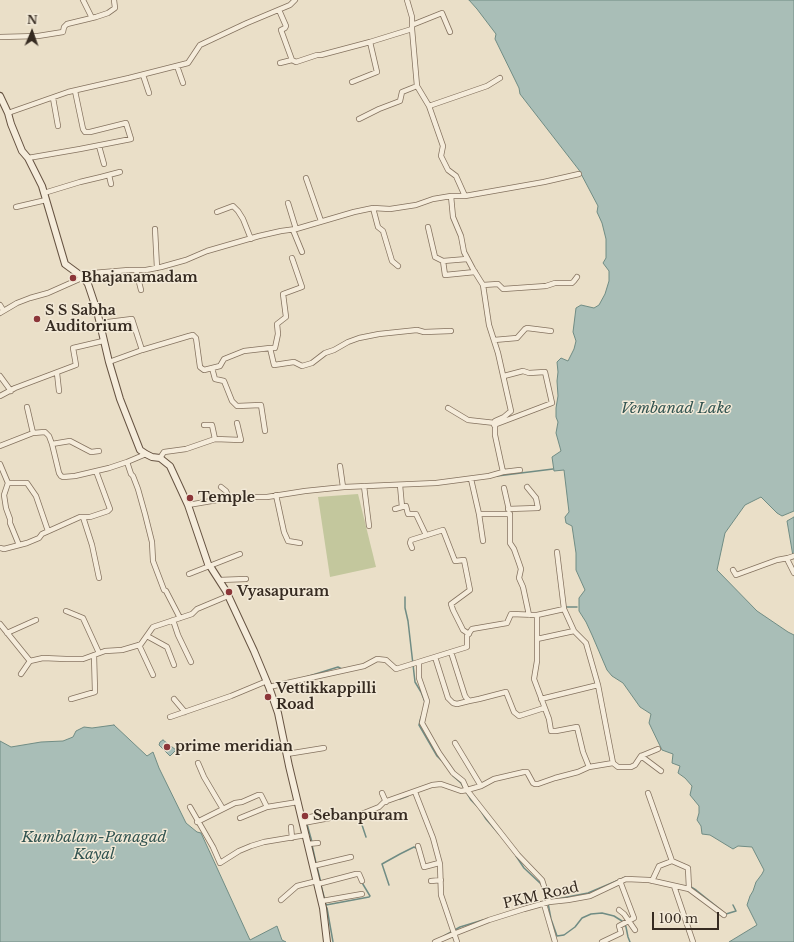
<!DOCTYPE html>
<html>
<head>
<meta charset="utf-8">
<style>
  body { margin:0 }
  #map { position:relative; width:794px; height:942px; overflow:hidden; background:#eadfc8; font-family:"Libre Baskerville",serif }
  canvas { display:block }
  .north { position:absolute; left:12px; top:12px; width:40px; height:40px; -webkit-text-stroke:3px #f2e9d7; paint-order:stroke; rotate:2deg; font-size:11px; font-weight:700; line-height:16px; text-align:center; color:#362b21 }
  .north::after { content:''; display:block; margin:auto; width:14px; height:18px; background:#362b21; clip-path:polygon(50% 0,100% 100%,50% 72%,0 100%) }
  .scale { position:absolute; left:652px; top:912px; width:67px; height:18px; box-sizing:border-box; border:2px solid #362b21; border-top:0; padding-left:5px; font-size:12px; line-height:14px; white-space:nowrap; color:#362b21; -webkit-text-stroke:3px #f2e9d7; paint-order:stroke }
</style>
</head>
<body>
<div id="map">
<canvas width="794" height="942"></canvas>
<div class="north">N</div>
<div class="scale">100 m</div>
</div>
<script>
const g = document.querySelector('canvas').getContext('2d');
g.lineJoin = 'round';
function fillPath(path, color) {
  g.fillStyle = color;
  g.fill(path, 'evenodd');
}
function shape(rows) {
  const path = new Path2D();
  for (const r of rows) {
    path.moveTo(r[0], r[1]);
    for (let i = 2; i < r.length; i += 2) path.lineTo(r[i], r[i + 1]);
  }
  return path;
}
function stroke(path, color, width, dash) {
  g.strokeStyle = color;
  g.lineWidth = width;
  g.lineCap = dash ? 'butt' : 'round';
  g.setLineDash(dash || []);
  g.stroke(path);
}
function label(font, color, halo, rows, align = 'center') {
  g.font = font + ' "Libre Baskerville",serif';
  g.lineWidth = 3;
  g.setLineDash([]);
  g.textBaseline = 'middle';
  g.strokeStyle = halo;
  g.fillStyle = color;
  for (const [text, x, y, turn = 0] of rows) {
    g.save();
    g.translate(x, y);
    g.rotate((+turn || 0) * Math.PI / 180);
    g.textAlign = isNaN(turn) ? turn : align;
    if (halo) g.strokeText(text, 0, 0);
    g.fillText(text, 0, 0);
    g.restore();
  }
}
fillPath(shape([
  [358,494,376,567,330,577,318,497]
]), '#c3c79d');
const water = shape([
  [469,0,794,0,794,511,782,516,777,513,761,497,745,505,725,533,717,570,757,611,788,632,794,635,794,942,729,942,757,925,747,905,750,896,753,891,756,882,762,874,764,870,752,847,738,846,733,849,710,835,702,834,701,826,697,820,699,813,699,806,690,795,692,786,685,778,678,773,680,766,672,763,673,754,662,750,649,723,651,714,640,707,623,683,612,676,607,670,592,635,586,622,579,611,579,598,585,590,576,570,576,553,572,526,566,523,565,517,569,512,564,470,554,471,552,457,561,451,556,433,558,422,556,417,556,408,558,396,557,381,558,372,557,362,561,358,568,361,574,349,576,341,573,332,576,308,581,305,594,308,599,305,605,294,609,281,609,271,603,263,606,258,606,239,602,223,597,212,598,206,579,170,520,94,519,88,495,39,496,34,477,9,469,0],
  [794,517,794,555,793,556,787,521,794,517],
  [114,725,147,756,153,752,159,768,186,823,197,832,201,833,250,940,277,926,282,940,286,942,0,942,0,741,11,747,41,742,63,741,73,737,76,731,84,727,92,728,114,725],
  [163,740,176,750,170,756,159,745,160,742,163,740]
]);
fillPath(water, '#a9beb7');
stroke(water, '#708c84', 1);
stroke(shape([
  [497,476,553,469],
  [405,597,405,608,408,621,415,682,421,692,425,702],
  [565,607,577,607],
  [306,677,338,667,342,669],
  [421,717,419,725,437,756,441,760],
  [453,776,461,783,471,800,479,808,486,819,499,834],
  [400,799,408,796],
  [359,816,366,837],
  [307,824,312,842],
  [312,845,316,863],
  [516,856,524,868,541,884],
  [317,867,321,883],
  [321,885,326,905,369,897,370,896,361,881],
  [389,885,382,864,400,854,414,847,416,848],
  [691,887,696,890,721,910],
  [557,899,588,893,626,877],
  [536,903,546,901],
  [548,903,551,919,557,936,564,935,575,927,582,918,591,914,602,913,614,916,622,921,626,927,628,937,630,942],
  [326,907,327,908,333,942],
  [726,914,736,911,733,905],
  [444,936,460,927,483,920]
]), '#708c84', 1.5);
const minor = shape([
  [83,0,92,18],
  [407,0,412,17,412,29,417,86,429,106,443,146,441,156,448,170,456,176,465,196],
  [279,10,286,26,285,28,281,30,292,60,296,62,317,55,321,55,370,42],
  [412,25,442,13,450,32],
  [0,37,38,36,63,32,64,27,67,24,96,17,108,13,115,8,114,0],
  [280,63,292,60],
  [177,66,183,83],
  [143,75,149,93],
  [352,82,377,72,370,42,412,29],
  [53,98,58,126],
  [429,106,487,86,500,78],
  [8,113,68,92,129,78,188,63,200,45,247,23,290,5,295,0],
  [359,119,379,109,400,101,402,92,417,86],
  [99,146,104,164],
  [28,158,80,149,131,139,126,123,90,132,85,132,83,129,75,91],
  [109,175,111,184],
  [306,178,321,221],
  [44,193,80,182,101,177,120,172],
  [288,203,296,229],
  [16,207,46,200],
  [373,208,378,227,383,231,392,261,398,266],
  [217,212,233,206,238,211,243,219,251,239],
  [428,227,435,257,443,261,467,259],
  [155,229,157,268],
  [293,230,302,252],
  [443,261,445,275,475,272],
  [136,270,141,290],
  [483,285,498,284,503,289,546,286,555,283,572,283,574,281,577,277],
  [0,305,3,310],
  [0,313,17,303,30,298,48,293,93,273,129,270,146,270,161,267,186,260,207,251,259,236,281,231,296,229,354,212,373,208,390,209,416,205,433,199,451,196,465,196,544,182,579,174],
  [100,323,132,319,142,350],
  [494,340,517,338,525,329,527,328,551,331],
  [270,348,275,348,278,334,277,324,286,317,283,294,302,287,292,258],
  [109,362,142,350,189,336,193,335,196,338,200,367,204,370,220,366,224,359,244,351,270,348,274,365,294,362,302,366,312,363,325,353,334,350,348,342,359,338,379,334,417,330,424,332,451,331],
  [212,368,215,379,224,381,232,401,237,406,261,405,265,431],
  [57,373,59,391],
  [0,376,11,391],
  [0,396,15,388,76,365,73,348,103,341],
  [27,407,33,433],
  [448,408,468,420,495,423],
  [204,425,212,425,215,439,241,440,237,423],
  [494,425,552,403,545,372,529,373,523,371,504,376],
  [52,444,70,441,91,452,99,451],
  [0,446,33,433,45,432,49,436,52,444,59,473,61,476,63,477,75,476,109,468,127,462,146,454],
  [160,458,164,452,186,449,215,439],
  [127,462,131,474,133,476,138,489,145,514,152,542,153,561,164,590,166,591,180,618],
  [0,464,8,483,4,495,6,508,10,519,10,523,19,545],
  [340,466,343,487],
  [503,472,520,470],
  [471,479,479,514,510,514,510,543,514,549,519,563,521,569,519,578,523,587,529,615],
  [8,483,27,483,36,496,48,531],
  [400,485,402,507,406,506,408,514,416,514,426,535],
  [364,486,369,526],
  [221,487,226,491,229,498],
  [504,488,509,510],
  [276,495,284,532,288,541,300,543],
  [188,505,235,497,267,497,305,491,344,487,436,483,489,476,503,472,495,435,495,421,504,417,511,411,498,353,489,325,483,285,473,269,464,252,461,236,453,217,451,196],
  [395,509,402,507],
  [508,509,538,508,536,498,527,487],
  [479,514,483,541],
  [83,517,92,545,99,578],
  [0,548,4,549,27,543,39,538,42,534,80,517,90,517,108,511,110,509,96,471],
  [412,548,410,543,411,540,443,530,455,561,464,560,470,590,451,604,453,610,463,630,469,634],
  [794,556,788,558,788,561,794,573],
  [733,570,736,575,777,560,788,558],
  [189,574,240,554],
  [219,580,246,579],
  [66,611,83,618,99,653],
  [173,620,178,635,191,662],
  [0,624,30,661],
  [574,631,586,643,598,685,613,763],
  [7,633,36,620],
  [147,636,167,647,174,665],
  [537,639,574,631,564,609,557,552],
  [139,645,153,675],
  [451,652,465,696,469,701,479,699,506,692,514,712,519,716,544,708],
  [435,657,448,698,453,703,457,704,469,701],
  [419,662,419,678,427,701,422,723,439,753,453,773,463,781,467,790,518,855,542,880,549,902],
  [21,674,30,661,43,658,66,659,83,659,105,651,122,650,139,645,141,644,153,627,192,614,197,609,228,596],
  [269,687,364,666,377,659,386,660,396,669,467,647,467,636,472,629,507,623,511,614,537,615,564,609],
  [71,699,95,692,94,655],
  [174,699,185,712],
  [541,699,598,685],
  [170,717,231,696,267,681],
  [455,743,481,786],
  [287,754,324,748],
  [641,756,661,771],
  [198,763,204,777,217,799,223,809],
  [589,767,613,763,618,767,631,767,635,765,641,756,658,749],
  [415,792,433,838,440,864,441,895,457,942],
  [382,793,386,802],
  [648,793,672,861,659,866,652,881],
  [190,807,213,847,220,863,239,851,251,846,264,842,306,835],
  [240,818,267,807],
  [302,819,319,815],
  [197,822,235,803,242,802,258,795,261,795,267,807,298,802],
  [303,823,346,815,349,816,359,815,379,807,384,802,432,785,441,784,461,791,467,790,481,786,494,779,524,772,527,772,533,783,535,784,538,784,555,778,578,772,589,767,583,752,577,727,556,731,551,731,549,719,534,679,537,661,537,615],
  [291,827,292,838],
  [308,844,318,843],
  [418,846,424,867,439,863],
  [672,861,688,868,689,889],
  [313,866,351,857],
  [431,881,441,880],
  [318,884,356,874,359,874,362,881],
  [674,886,693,942],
  [281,900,297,886,317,881],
  [322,901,362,894],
  [544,904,555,942],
  [619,910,624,914,635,930],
  [435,942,456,933,489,920,524,909,549,902,568,900,590,896,626,879,649,880,689,889,724,915],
  [602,942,621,933,619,926,634,918,620,881]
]);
const secondary = shape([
  [0,96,8,113,11,124,22,151,28,158,42,186,65,264,84,278,88,284,97,311,109,362,120,399,140,450,146,454,152,457,160,458,170,466,188,505,208,564,210,566,226,591,254,651,269,687,278,713,289,766,323,908,327,942]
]);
stroke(minor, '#84725f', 6);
stroke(secondary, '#665342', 8);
stroke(minor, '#f5ecdb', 4.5);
stroke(secondary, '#f5ecdb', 6);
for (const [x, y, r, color] of [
  [73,278,4,"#8c3639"],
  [37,319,4,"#8c3639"],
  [190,498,4,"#8c3639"],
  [229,592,4,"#8c3639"],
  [268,697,4,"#8c3639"],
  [167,747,4,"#8c3639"],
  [305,816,4,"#8c3639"]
]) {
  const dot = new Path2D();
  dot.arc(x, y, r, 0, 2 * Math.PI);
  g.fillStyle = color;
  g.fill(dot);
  stroke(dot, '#f2e9d7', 1.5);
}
label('bold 14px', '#362b21', '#f2e9d7', [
  ["Bhajanamadam",81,278],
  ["S S Sabha",45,311],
  ["Auditorium",45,327],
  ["Temple",198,498],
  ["Vyasapuram",237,592],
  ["Vettikkappilli",276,689],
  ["Road",276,705],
  ["prime meridian",175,747],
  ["Sebanpuram",313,816]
], 'left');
label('14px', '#362b21', '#f2e9d7', [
  ["PKM Road",541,896,-13]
]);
label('italic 15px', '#325451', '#f2e9d7', [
  ["Vembanad Lake",676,409],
  ["Kumbalam-Panagad",94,838],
  ["Kayal",94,855]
]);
</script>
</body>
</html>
